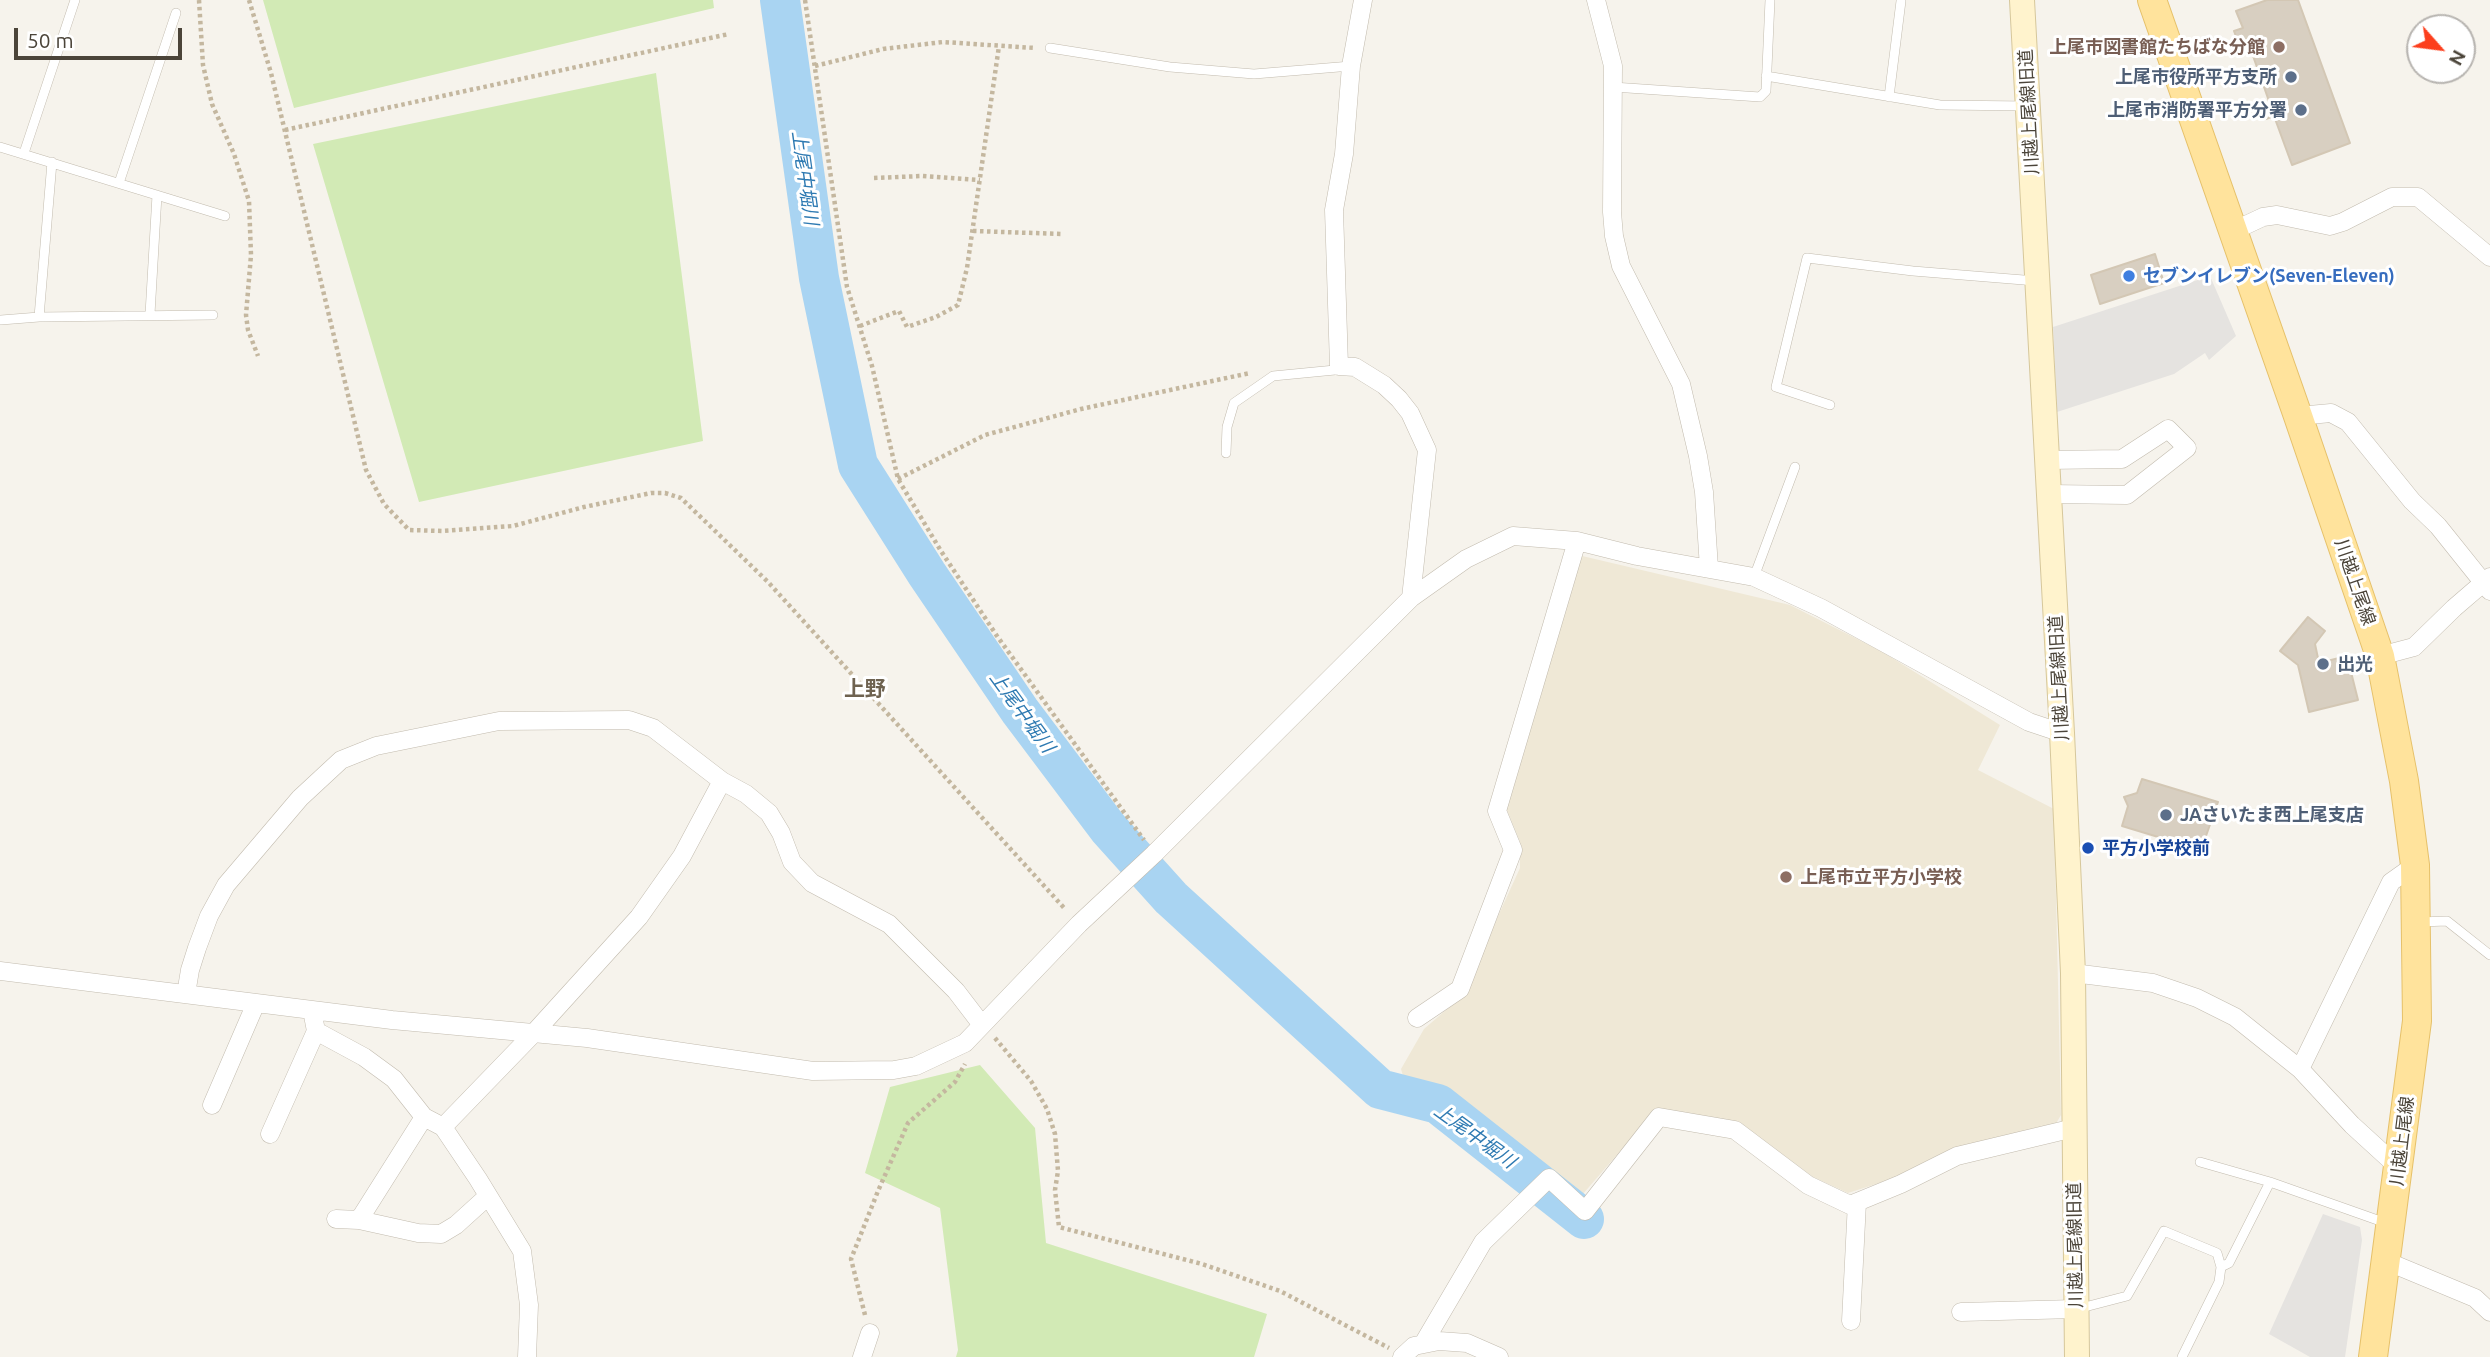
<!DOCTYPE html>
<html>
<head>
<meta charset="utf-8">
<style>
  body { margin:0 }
  #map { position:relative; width:2490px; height:1357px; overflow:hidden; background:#f6f3ec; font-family:Ubuntu,sans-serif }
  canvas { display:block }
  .north { position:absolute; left:2406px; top:14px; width:70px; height:70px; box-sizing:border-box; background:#fff; border:2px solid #b7b4b0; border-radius:50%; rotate:118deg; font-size:19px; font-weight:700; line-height:28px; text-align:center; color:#4b4439 }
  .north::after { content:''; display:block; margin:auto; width:24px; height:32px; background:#fc3f1d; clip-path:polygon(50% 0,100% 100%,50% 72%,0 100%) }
  .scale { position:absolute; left:14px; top:28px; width:168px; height:32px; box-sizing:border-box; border:4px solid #4b4439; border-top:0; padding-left:9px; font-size:21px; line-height:24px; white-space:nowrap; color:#4b4439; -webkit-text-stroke:5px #fff; paint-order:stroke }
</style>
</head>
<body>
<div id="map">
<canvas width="2490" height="1357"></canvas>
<div class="north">N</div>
<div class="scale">50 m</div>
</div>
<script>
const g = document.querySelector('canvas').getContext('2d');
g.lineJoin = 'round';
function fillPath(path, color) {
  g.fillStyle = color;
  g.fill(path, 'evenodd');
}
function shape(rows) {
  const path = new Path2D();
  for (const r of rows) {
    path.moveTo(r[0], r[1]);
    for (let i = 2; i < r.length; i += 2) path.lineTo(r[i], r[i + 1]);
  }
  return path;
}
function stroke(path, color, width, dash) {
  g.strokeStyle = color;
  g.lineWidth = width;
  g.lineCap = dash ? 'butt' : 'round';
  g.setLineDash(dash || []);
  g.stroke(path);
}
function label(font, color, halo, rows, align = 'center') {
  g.font = font + ' Ubuntu,"Noto Sans JP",sans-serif';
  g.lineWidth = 6;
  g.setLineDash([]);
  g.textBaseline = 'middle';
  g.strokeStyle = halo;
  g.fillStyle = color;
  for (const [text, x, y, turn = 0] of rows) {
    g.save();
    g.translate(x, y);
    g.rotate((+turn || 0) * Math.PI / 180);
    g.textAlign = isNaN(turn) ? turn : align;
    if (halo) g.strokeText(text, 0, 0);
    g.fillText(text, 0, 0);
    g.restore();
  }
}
fillPath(shape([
  [1578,555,1790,605,1881,651,2000,725,1978,770,2054,809,2061,1115,2054,1127,1848,1193,1813,1177,1744,1126,1656,1110,1582,1195,1446,1093,1415,1085,1404,1079,1401,1069,1424,1029,1461,997,1520,868,1520,842,1506,808]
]), '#efe8d6');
fillPath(shape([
  [263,0,713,0,714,8,294,108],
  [656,73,703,441,419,502,313,144],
  [980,1065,1035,1128,1046,1243,1267,1314,1254,1357,956,1357,958,1350,940,1208,865,1173,890,1087]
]), '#d2eab5');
fillPath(shape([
  [2210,276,2236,336,2209,360,2205,353,2174,374,2057,412,2053,327],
  [2323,1214,2360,1227,2362,1240,2345,1357,2310,1357,2269,1334]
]), '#e5e3e0');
stroke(shape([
  [780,0,819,278,858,465,927,574,1020,711,1108,828,1171,898,1380,1089,1438,1104,1584,1219]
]), '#a9d4f2', 40);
const building = shape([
  [2267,0,2298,0,2350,143,2292,165,2274,116,2266,119,2262,107,2270,104,2247,39,2238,42,2234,31,2243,28,2236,11,2267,0],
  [2155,254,2164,283,2100,304,2091,275,2155,254],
  [2308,617,2325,631,2315,644,2319,663,2347,656,2358,700,2309,712,2298,665,2280,651,2308,617],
  [2142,779,2218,802,2201,850,2122,826,2128,806,2124,797,2137,793,2142,779]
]);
fillPath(building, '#d8cfc1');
stroke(building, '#d3c7b4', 2);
const lane = shape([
  [1050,48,1170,67,1254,74,1351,66],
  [1766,76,1940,105,2027,106],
  [1613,87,1760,97,1766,91,1770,0],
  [1889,97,1901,1],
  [0,147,225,216],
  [24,153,75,0],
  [119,183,176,13],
  [150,314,157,195],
  [39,317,52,162],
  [1,320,39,317,213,315],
  [1830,405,1776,387,1807,258,1913,271,2036,281],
  [1226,453,1227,427,1234,403,1273,376,1335,370,1339,366],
  [1754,577,1795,467],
  [2420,922,2447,921,2490,955],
  [2200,1162,2270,1182,2386,1223],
  [2221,1267,2229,1263,2270,1182],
  [2077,1309,2127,1296,2164,1231,2217,1253,2221,1267,2219,1282,2182,1357]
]);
const street = shape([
  [1363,0,1351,66,1344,154,1334,210,1339,366,1355,367,1384,385,1399,399,1410,413,1427,450,1411,598],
  [1596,0,1613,66,1612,212,1614,236,1621,266,1681,384,1698,456,1704,492,1709,568],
  [2233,231,2263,217,2277,215,2330,226,2343,222,2392,197,2418,197,2490,257],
  [2298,416,2331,413,2348,422,2412,501,2438,526,2490,591],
  [2047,460,2122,459,2168,429,2187,448,2127,495,2049,494],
  [2380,656,2414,647,2454,608,2490,577],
  [0,971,392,1020,587,1038,813,1071,894,1070,916,1066,965,1043,1079,924,1154,854,1411,598,1466,559,1513,536,1577,541,1637,556,1754,577,1821,608,2029,722,2062,733],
  [2073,973,2153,983,2197,998,2235,1017,2300,1069,2352,1125,2398,1167],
  [186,994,190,970,197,948,209,916,226,885,300,798,341,760,376,746,499,721,629,720,653,728,722,781,746,794,769,813,781,833,792,862,812,883,889,924,956,991,982,1025],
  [312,1010,316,1031,364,1057,394,1079,424,1117,443,1127,478,1179,522,1251,529,1305,527,1357],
  [1417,1018,1460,989,1513,850,1497,811,1577,541],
  [2300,1069,2391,882,2415,865],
  [212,1105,256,1003],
  [443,1127,532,1035,639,917,682,856,722,781],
  [270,1134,316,1031],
  [336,1219,359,1220,418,1233,441,1234,456,1225,488,1196],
  [359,1220,424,1117],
  [2386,1261,2475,1298,2490,1312],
  [1961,1312,2075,1309],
  [1851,1321,1857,1202],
  [1423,1344,1483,1242,1549,1178,1585,1211,1659,1117,1735,1130,1808,1185,1850,1205,1901,1184,1957,1156,2074,1128],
  [862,1357,870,1333],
  [1402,1357,1414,1346,1439,1341,1467,1343,1499,1357]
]);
const secondary = shape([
  [2022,0,2062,733,2073,973,2077,1357]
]);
const primary = shape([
  [2152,0,2298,416,2380,656,2404,781,2415,865,2417,1021,2373,1357]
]);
stroke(lane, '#c2bbae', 10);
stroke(street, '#c2bbae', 19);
stroke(secondary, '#d6c79b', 26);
stroke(primary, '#e6c16a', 30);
stroke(shape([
  [199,0,203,65,212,104,234,154,249,201,251,255,246,315,248,330,258,356],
  [249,0,271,73,366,470,384,504,409,530,443,531,513,526,584,507,651,493,665,493,681,498,768,582,1066,910],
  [805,0,847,287,872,366,898,479,941,551,997,636,1144,840],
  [815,66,883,49,943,42,1035,48],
  [285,130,729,34],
  [874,178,922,176,980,180],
  [973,231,1063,234],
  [860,326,899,311,907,327,936,317,958,305,967,268,999,46],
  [898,479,985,435,1081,409,1250,373],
  [995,1038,1031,1081,1047,1109,1055,1134,1058,1171,1055,1190,1059,1227,1202,1264,1280,1291,1389,1348],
  [865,1315,851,1259,878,1191,908,1123,955,1082,965,1064]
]), '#c4b79f', 4.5, [3.5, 3.5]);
stroke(lane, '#fff', 9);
stroke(street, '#fff', 18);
stroke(secondary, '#fff3cd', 24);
stroke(primary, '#ffe39c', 28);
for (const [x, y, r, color] of [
  [2279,47,7,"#8d6e63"],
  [2291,77,7,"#5c6f8a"],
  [2301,110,7,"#5c6f8a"],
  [2129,276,7,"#3f7fe0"],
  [2323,664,7,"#5c6f8a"],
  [2166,815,7,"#5c6f8a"],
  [2088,848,7,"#1a4fb4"],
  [1786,877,7,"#8d6e63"]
]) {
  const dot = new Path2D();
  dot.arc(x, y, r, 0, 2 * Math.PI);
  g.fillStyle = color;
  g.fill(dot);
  stroke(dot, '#fff', 2.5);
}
label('bold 18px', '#785e54', '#fff', [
  ["上尾市図書館たちばな分館",2265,47],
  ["上尾市立平方小学校",1800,877,"left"]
], 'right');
label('bold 18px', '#4e5e75', '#fff', [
  ["上尾市役所平方支所",2277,77],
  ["上尾市消防署平方分署",2287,110],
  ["出光",2337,664,"left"],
  ["JAさいたま西上尾支店",2180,815,"left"]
], 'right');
label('18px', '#4b4439', '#fff', [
  ["川越上尾線旧道",2029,112,-93],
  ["川越上尾線",2355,582,71],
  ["川越上尾線旧道",2059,678,-93],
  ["川越上尾線",2402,1141,-83],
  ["川越上尾線旧道",2075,1245,-91]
]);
label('bold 18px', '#366cbe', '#fff', [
  ["セブンイレブン(Seven-Eleven)",2143,276]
], 'left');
label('bold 18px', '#164399', '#fff', [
  ["平方小学校前",2102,848]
], 'left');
label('italic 19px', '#2e7ab2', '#fff', [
  ["上尾中堀川",805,178,82],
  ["上尾中堀川",1022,712,54],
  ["上尾中堀川",1475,1136,36]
]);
label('bold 21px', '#6e6250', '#fff', [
  ["上野",865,689]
]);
</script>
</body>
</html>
